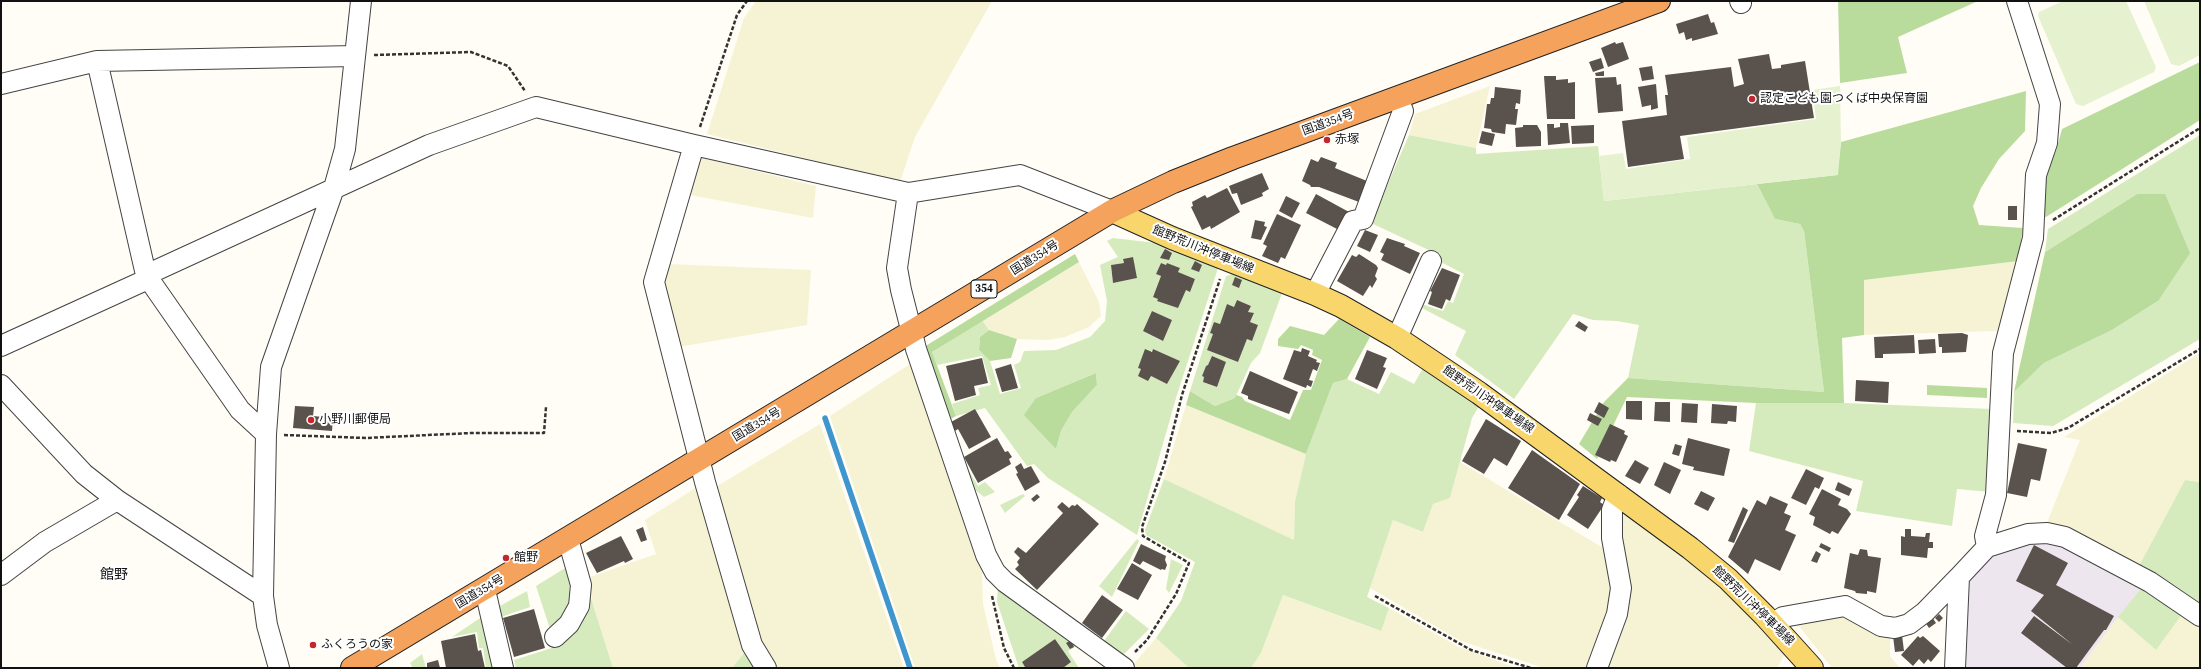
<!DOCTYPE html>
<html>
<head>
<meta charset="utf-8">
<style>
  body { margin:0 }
  #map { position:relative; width:2201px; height:669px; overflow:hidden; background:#fffdf5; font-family:"Source Serif 4",serif }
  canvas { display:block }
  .frame { position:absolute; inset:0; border:2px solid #111; pointer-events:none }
</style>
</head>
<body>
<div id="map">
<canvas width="2201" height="669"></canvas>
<div class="frame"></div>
</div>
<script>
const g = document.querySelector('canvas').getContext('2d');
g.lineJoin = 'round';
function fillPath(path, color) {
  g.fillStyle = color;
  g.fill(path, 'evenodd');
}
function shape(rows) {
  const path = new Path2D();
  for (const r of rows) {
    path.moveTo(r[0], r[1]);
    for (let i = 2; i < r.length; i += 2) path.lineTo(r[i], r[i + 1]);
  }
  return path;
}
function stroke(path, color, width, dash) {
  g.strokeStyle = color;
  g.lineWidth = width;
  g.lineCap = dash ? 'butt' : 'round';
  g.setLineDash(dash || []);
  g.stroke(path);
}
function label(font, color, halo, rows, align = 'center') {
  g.font = font + ' "Source Serif 4","Noto Sans JP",serif';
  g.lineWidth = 4;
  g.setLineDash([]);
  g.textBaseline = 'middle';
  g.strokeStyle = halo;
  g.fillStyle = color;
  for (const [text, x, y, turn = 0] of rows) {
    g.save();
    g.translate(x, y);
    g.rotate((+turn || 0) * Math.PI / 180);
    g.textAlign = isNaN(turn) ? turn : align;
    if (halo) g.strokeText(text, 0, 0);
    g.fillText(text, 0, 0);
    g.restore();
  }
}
fillPath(shape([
  [2048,541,2067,546,2143,586,2080,668,1963,668,1965,588,1973,574,1986,559,2013,545]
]), '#eee6ef');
fillPath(shape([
  [756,1,992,1,915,137,900,182,707,134,744,18],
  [1490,86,1476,148,1409,135,1415,114],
  [699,157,816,186,813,218,690,195],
  [2018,261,1998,331,1864,335,1864,280],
  [1079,262,1099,302,1101,316,1089,327,1065,337,1048,340,1017,339,989,330,982,320],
  [669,264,811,270,807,325,678,347,663,283],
  [2200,353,2200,482,2185,480,2139,566,2046,525,2080,440,2064,437],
  [910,364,982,572,983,604,996,659,1000,668,915,668,830,416],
  [1186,405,1306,454,1295,501,1294,541,1164,479],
  [820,424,904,668,773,668,755,639,714,488],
  [1460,462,1610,552,1615,596,1590,668,1544,668,1461,641,1370,588,1393,520,1423,532,1433,504,1450,498],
  [697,487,748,648,732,668,613,668,592,602,590,577,656,554,645,520],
  [1626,514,1709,575,1763,629,1785,654,1777,668,1604,668,1619,519],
  [1283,595,1380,631,1389,608,1459,647,1516,668,1251,668,1261,653],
  [1838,612,1890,635,1890,656,1900,668,1832,668,1795,621],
  [2183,613,2200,625,2200,668,2080,668,2118,617,2156,650],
  [1156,638,1189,668,1133,668,1132,666]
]), '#f6f3d4');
fillPath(shape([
  [1409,135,1476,148,1476,154,1598,146,1604,201,1757,184,1775,219,1800,224,1804,231,1824,392,1628,378,1639,325,1617,321,1593,320,1573,314,1514,399,1455,355,1466,331,1420,307,1421,304,1443,311,1448,301,1453,303,1464,274,1433,258,1435,253,1371,223],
  [2200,135,2200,339,2053,426,2013,423,2014,392,2044,363,2112,330,2158,301,2137,194,2045,252,2048,229],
  [1113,238,1156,243,1218,268,1176,398,1137,535,1048,478,1034,464,1027,466,985,408,956,416,952,404,980,395,978,388,991,385,982,356,937,365,932,352,982,320,989,330,980,337,979,350,990,361,1000,394,1021,388,1014,365,1020,362,1024,351,1056,350,1090,337,1105,321,1107,301,1100,265,1118,257,1107,241],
  [1132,257,1137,278,1113,283,1111,265,1124,263,1123,259],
  [1161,263,1166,265,1167,263,1180,268,1178,272,1195,279,1190,291,1186,290,1178,307,1157,301,1158,299,1153,296,1161,276,1156,274],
  [1152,311,1172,320,1162,341,1143,331],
  [1153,349,1180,361,1167,384,1151,376,1138,376,1141,369,1138,368],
  [1096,373,1097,385,1072,412,1061,431,1056,449,1036,398],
  [1233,274,1282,293,1260,353,1251,363,1235,398,1215,406,1190,391,1226,276],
  [1237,300,1251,306,1248,312,1254,314,1250,322,1258,325,1252,341,1247,339,1238,362,1207,350,1213,334,1210,333,1214,322,1220,324,1227,304,1234,307],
  [1212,357,1226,362,1217,387,1203,382,1204,377,1202,376,1206,366,1208,365],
  [1423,368,1479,406,1472,418,1450,498,1433,504,1423,532,1393,520,1367,597,1389,608,1381,631,1283,595,1261,653,1251,668,1189,668,1156,638,1181,601,1195,562,1146,535,1145,530,1164,479,1294,540,1295,501,1306,454,1333,383,1347,379,1379,394,1391,372,1414,384],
  [1756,403,1844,403,1992,409,1990,492,1957,489,1952,526,1856,511,1863,481,1749,451],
  [962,459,978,486,985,482,995,492,984,497,973,488],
  [2185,480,2200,482,2200,611,2139,566],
  [1023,494,1025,496,1005,513,1000,505],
  [1137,539,1139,541,1112,597,1099,586],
  [1171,559,1183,565,1169,593,1166,589],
  [570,565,575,601,551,632,536,586],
  [998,583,1080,644,1068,651,1079,668,1063,668,1071,662,1055,639,1022,662,1025,667,1019,668,997,602],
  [2143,586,2183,613,2156,650,2118,617],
  [588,589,613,668,516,668,514,660,558,646],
  [527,591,530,607,501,617,498,607],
  [1126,611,1149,629,1123,655,1104,641],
  [483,616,498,668,486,668,483,648,479,648,477,632,452,637],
  [748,648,759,668,732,668],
  [422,654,426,668,413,668,410,663]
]), '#d5ebbd');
fillPath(shape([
  [1838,1,1978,1,1898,37,1907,73,1840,83],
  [2200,62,2200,120,2046,217,2042,215,2046,169,2056,151,2062,129],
  [2026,91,2025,131,1999,159,1981,188,1973,206,1979,225,2023,228,2018,261,1864,280,1864,335,1842,338,1844,403,1756,403,1627,397,1597,459,1579,444,1604,402,1628,378,1824,392,1804,231,1800,224,1775,219,1757,184,1837,175,1841,142],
  [2137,194,2165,194,2190,253,2158,301,2112,330,2044,363,2014,392,2045,252],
  [1075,254,1079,262,932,352,956,416,947,421,924,347],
  [1339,319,1370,337,1347,379,1333,383,1306,454,1186,405,1190,391,1215,406,1235,398,1236,395,1242,397,1245,401,1290,420,1303,390,1311,390,1322,360,1312,355,1313,350,1301,345,1298,349,1278,346,1278,339,1290,326,1324,335],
  [989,330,1017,339,1011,358,990,361,979,350,980,337],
  [1096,373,1097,385,1072,412,1061,431,1056,449,1024,415,1036,398],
  [1927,385,1987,388,1987,398,1927,395]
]), '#b9dc9c');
fillPath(shape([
  [2063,1,2126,1,2156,67,2154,72,2083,106,2076,104,2038,16,2039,12],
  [2144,1,2200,1,2200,55,2179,66,2171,64],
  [1840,86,1841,142,1838,175,1604,201,1599,156,1623,153,1626,169,1690,159,1687,137,1816,119,1812,90]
]), '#e6f2cf');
stroke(shape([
  [825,418,910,668]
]), '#3f96cf', 5.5);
fillPath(shape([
  [1708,14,1711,23,1714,22,1718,34,1692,41,1692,38,1686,40,1684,32,1679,34,1676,24],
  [1615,42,1616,44,1623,42,1629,59,1608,67,1601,48],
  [1769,54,1772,69,1781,68,1781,65,1805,61,1814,118,1680,136,1684,159,1628,167,1622,121,1667,115,1665,95,1668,95,1665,75,1731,67,1734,87,1744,84,1738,59],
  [1601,58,1604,68,1593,72,1589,62],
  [1652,66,1654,79,1642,81,1639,68],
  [1604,71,1604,76,1596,76,1595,73],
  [1544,76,1556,76,1556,80,1568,79,1568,83,1575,82,1575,119,1547,119],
  [1616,77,1617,85,1621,84,1623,111,1598,113,1595,78],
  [1656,84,1658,108,1651,110,1651,105,1642,107,1638,87],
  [1495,87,1521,90,1520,104,1516,103,1515,109,1518,109,1516,125,1506,124,1505,134,1492,132,1491,129,1484,128,1487,104,1490,104,1491,98,1494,98],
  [1560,123,1568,123,1570,143,1548,145,1547,124,1554,124,1554,128,1560,127],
  [1523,125,1537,125,1541,132,1541,146,1516,147,1515,128,1523,127],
  [1594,125,1594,143,1572,144,1571,126],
  [1482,131,1495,134,1492,146,1479,143],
  [1321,157,1337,163,1335,168,1367,181,1359,202,1319,187,1311,187,1310,185,1302,181,1311,159,1318,162],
  [1262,173,1269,189,1262,193,1263,196,1241,205,1237,193,1232,194,1229,186],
  [1227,188,1240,212,1211,229,1210,226,1202,230,1191,207,1193,206,1192,202,1205,195,1207,198],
  [1316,194,1349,212,1339,230,1306,213],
  [1286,196,1300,203,1292,218,1279,211],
  [2008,206,2017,206,2017,220,2008,220],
  [1277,214,1301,225,1285,259,1281,257,1278,263,1262,256,1267,246,1263,244],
  [1255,220,1265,222,1264,226,1267,227,1261,240,1251,238],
  [1365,230,1378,235,1370,252,1357,246],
  [1387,238,1405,244,1404,246,1420,253,1410,274,1381,260,1384,254,1380,252],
  [1165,249,1172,253,1169,260,1160,258],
  [1359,254,1376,265,1378,268,1375,276,1377,279,1372,288,1370,285,1363,296,1337,281,1352,255,1356,257],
  [1133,257,1137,278,1113,283,1111,265,1124,263,1123,259],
  [1195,261,1202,265,1199,272,1191,269],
  [1161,263,1166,265,1167,263,1180,268,1178,272,1195,279,1190,292,1186,290,1178,308,1157,301,1158,299,1153,297,1161,276,1156,274],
  [1442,268,1460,275,1450,301,1446,299,1442,309,1428,304,1432,292,1430,291],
  [1235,277,1242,280,1239,288,1232,285],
  [1237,300,1251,306,1248,312,1254,313,1250,322,1258,325,1252,341,1247,339,1238,362,1207,350,1213,334,1210,333,1214,322,1220,324,1227,304,1234,307],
  [1152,311,1172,320,1163,341,1143,331],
  [1579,321,1588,327,1585,332,1575,326],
  [1962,333,1968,335,1966,352,1942,353,1942,347,1939,347,1938,334],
  [1914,335,1915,353,1883,354,1883,358,1875,358,1874,337],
  [1935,339,1936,353,1919,354,1918,340],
  [1302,348,1310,351,1308,356,1317,360,1316,362,1320,363,1317,371,1313,369,1309,380,1313,381,1311,387,1307,385,1306,388,1283,379,1294,350,1301,352],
  [1145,349,1152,352,1153,349,1180,361,1167,384,1151,376,1148,381,1138,376,1141,369,1138,368],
  [1367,350,1387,358,1383,367,1386,368,1377,389,1355,379],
  [1212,356,1226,362,1217,387,1203,382,1204,377,1202,376,1206,366,1208,365],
  [982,358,988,383,974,386,976,395,955,401,946,366],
  [1011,364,1018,388,1002,392,995,369],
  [1250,371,1298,392,1289,414,1248,399,1248,396,1241,393],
  [1856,380,1889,382,1888,403,1855,401],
  [1626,401,1642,401,1642,420,1626,419],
  [1599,402,1609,408,1604,418,1594,412],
  [1655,402,1670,402,1670,422,1654,421],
  [1682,403,1698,404,1697,423,1681,422],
  [1712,404,1737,406,1736,422,1728,421,1727,424,1711,423],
  [295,406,314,407,313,416,333,418,332,431,293,428],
  [975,409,991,437,969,449,958,429,955,431,951,422],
  [1590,413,1602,419,1598,426,1587,420],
  [1486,419,1521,441,1507,466,1494,458,1484,474,1462,461],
  [1610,424,1625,431,1624,434,1628,436,1616,462,1611,460,1610,462,1595,455],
  [997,438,1005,452,1008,451,1012,457,1009,459,1011,464,978,483,964,457],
  [1688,438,1730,449,1724,476,1693,470,1694,467,1682,464],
  [2018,443,2047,449,2040,481,2031,479,2027,497,2007,493],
  [1675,444,1682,446,1679,456,1672,454],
  [1532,450,1580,484,1559,520,1508,488],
  [1635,460,1649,468,1640,484,1625,476],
  [1664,462,1681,470,1670,494,1654,485],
  [1021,463,1024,469,1031,466,1040,482,1025,491,1016,474,1018,473,1015,467],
  [1806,469,1824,478,1819,489,1815,487,1806,505,1791,498],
  [1838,482,1852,489,1849,496,1835,490],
  [1583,486,1602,498,1600,502,1604,505,1588,529,1567,515,1579,497,1577,495],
  [1822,489,1841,499,1838,505,1847,509,1851,514,1838,534,1832,531,1830,534,1813,525,1815,517,1809,514],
  [1701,491,1715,498,1708,511,1694,504],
  [1037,494,1040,497,1034,502,1031,499],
  [1770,496,1788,504,1784,513,1791,516,1785,530,1796,535,1780,571,1755,559,1748,574,1728,557,1757,500,1766,505],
  [1062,502,1069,508,1072,505,1075,506,1077,504,1099,524,1037,590,1015,569,1019,565,1017,562,1020,558,1014,552,1018,547,1026,553,1063,513,1057,507],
  [1743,507,1748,510,1734,543,1728,541],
  [643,527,647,540,641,542,636,530],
  [1905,529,1911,529,1911,536,1925,537,1926,533,1930,533,1929,542,1933,542,1933,548,1928,548,1927,558,1901,555,1901,536,1905,537],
  [621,536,633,559,625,563,624,561,597,573,586,553],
  [1821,543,1831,548,1829,552,1819,547],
  [1141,544,1166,556,1165,560,1167,565,1165,570,1162,569,1161,570,1143,561,1140,565,1133,561],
  [2034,545,2068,563,2056,585,2114,616,2106,630,2104,630,2076,668,2067,668,2021,633,2034,616,2073,645,2031,611,2044,595,2016,581],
  [1860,549,1867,550,1868,556,1881,558,1876,593,1867,591,1867,594,1856,593,1855,591,1844,588,1850,553,1858,555],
  [1816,551,1821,554,1817,563,1811,561],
  [1132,563,1152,575,1138,600,1117,589],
  [1102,595,1123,610,1102,638,1082,623],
  [534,609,545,648,514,657,503,618],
  [1939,614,1943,618,1939,622,1935,618],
  [1932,617,1936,623,1929,628,1925,622],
  [475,634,478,651,481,650,485,668,446,668,441,641],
  [1902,635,1904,651,1895,652,1893,636],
  [1918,636,1920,638,1923,636,1940,651,1931,662,1928,659,1924,664,1919,659,1913,666,1901,655],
  [1055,639,1071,662,1063,668,1023,668,1025,667,1022,662],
  [1071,640,1074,647,1070,649,1066,643],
  [438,660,440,668,427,668,427,663]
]), '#5a524d');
const minor = shape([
  [1740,1,1741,3],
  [97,61,146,275,240,410,266,434],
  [1,84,97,61,355,56],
  [694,145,654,282,705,482,752,645,766,668],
  [908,193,1020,175,1112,211],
  [146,275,429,145,536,107,694,145,908,193,897,268,901,290,916,349,986,555,995,572,1005,582,1124,668],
  [1315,294,1353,221,1363,219,1403,111,1398,97],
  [1397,338,1431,261],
  [1,346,148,279],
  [1,385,84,474,117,500,263,596],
  [1987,547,1985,536,1996,495,2003,353,2033,238,2036,175,2047,143,2050,104,2017,1],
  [1,575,45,542,117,500],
  [485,590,503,668],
  [1772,624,1783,617,1845,606,1881,626,1895,628,1909,624,1925,612,1959,577],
  [555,637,569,624,579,606,581,585,568,539],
  [279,668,267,625,263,596,266,434,271,367,334,188,345,149,361,1],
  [1597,668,1617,614,1621,588,1612,538,1612,510,1618,494],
  [1955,668,1959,577,1987,547,2028,534,2047,533,2065,537,2150,582,2200,616]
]);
const major = shape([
  [1112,211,1172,238,1315,294,1341,306,1397,338,1479,393,1690,548,1728,579,1765,616,1812,668]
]);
const highway = shape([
  [352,668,1112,211,1173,182,1233,158,1659,1]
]);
stroke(minor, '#444', 22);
stroke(major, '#222', 24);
stroke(highway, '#222', 24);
stroke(shape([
  [374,55,471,52,508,66,525,91],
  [700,127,737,15,747,1],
  [2053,220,2200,128],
  [2017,431,2051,433,2068,428,2200,349],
  [284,435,366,438,471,433,544,433,546,407],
  [992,596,1004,648,1014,668],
  [1375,596,1471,650,1531,668],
  [1135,652,1147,640,1176,594,1189,563,1143,536,1142,527,1165,462,1182,395,1220,279]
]), '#333', 2.5, [4, 2]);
stroke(minor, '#fff', 20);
stroke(major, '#f9d66b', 22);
stroke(highway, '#f5a25d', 22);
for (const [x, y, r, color] of [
  [1752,99,4,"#c4262e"],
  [1327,140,4,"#c4262e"],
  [311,420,4,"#c4262e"],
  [506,558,4,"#c4262e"],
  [313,645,4,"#c4262e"]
]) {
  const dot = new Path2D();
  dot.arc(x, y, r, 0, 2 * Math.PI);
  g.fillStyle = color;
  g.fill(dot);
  stroke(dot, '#fff', 1.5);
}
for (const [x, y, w] of [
  [984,289,26]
]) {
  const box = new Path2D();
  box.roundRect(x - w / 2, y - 9, w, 18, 3);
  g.fillStyle = '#fff';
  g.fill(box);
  stroke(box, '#111', 1);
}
label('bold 11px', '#111', null, [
  ["354",984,289]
]);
label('12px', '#111', '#fff', [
  ["認定こども園つくば中央保育園",1760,99],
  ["赤塚",1335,140],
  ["小野川郵便局",319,420],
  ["館野",514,558],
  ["ふくろうの家",321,645]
], 'left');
label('12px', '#111', '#fff', [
  ["国道354号",1328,123,-20],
  ["館野荒川沖停車場線",1203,250,22],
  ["国道354号",1035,258,-32],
  ["館野荒川沖停車場線",1488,400,35],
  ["国道354号",757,425,-31],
  ["国道354号",480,592,-31],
  ["館野荒川沖停車場線",1753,606,44]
]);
label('14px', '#111', '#fff', [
  ["館野",114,575]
]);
</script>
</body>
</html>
